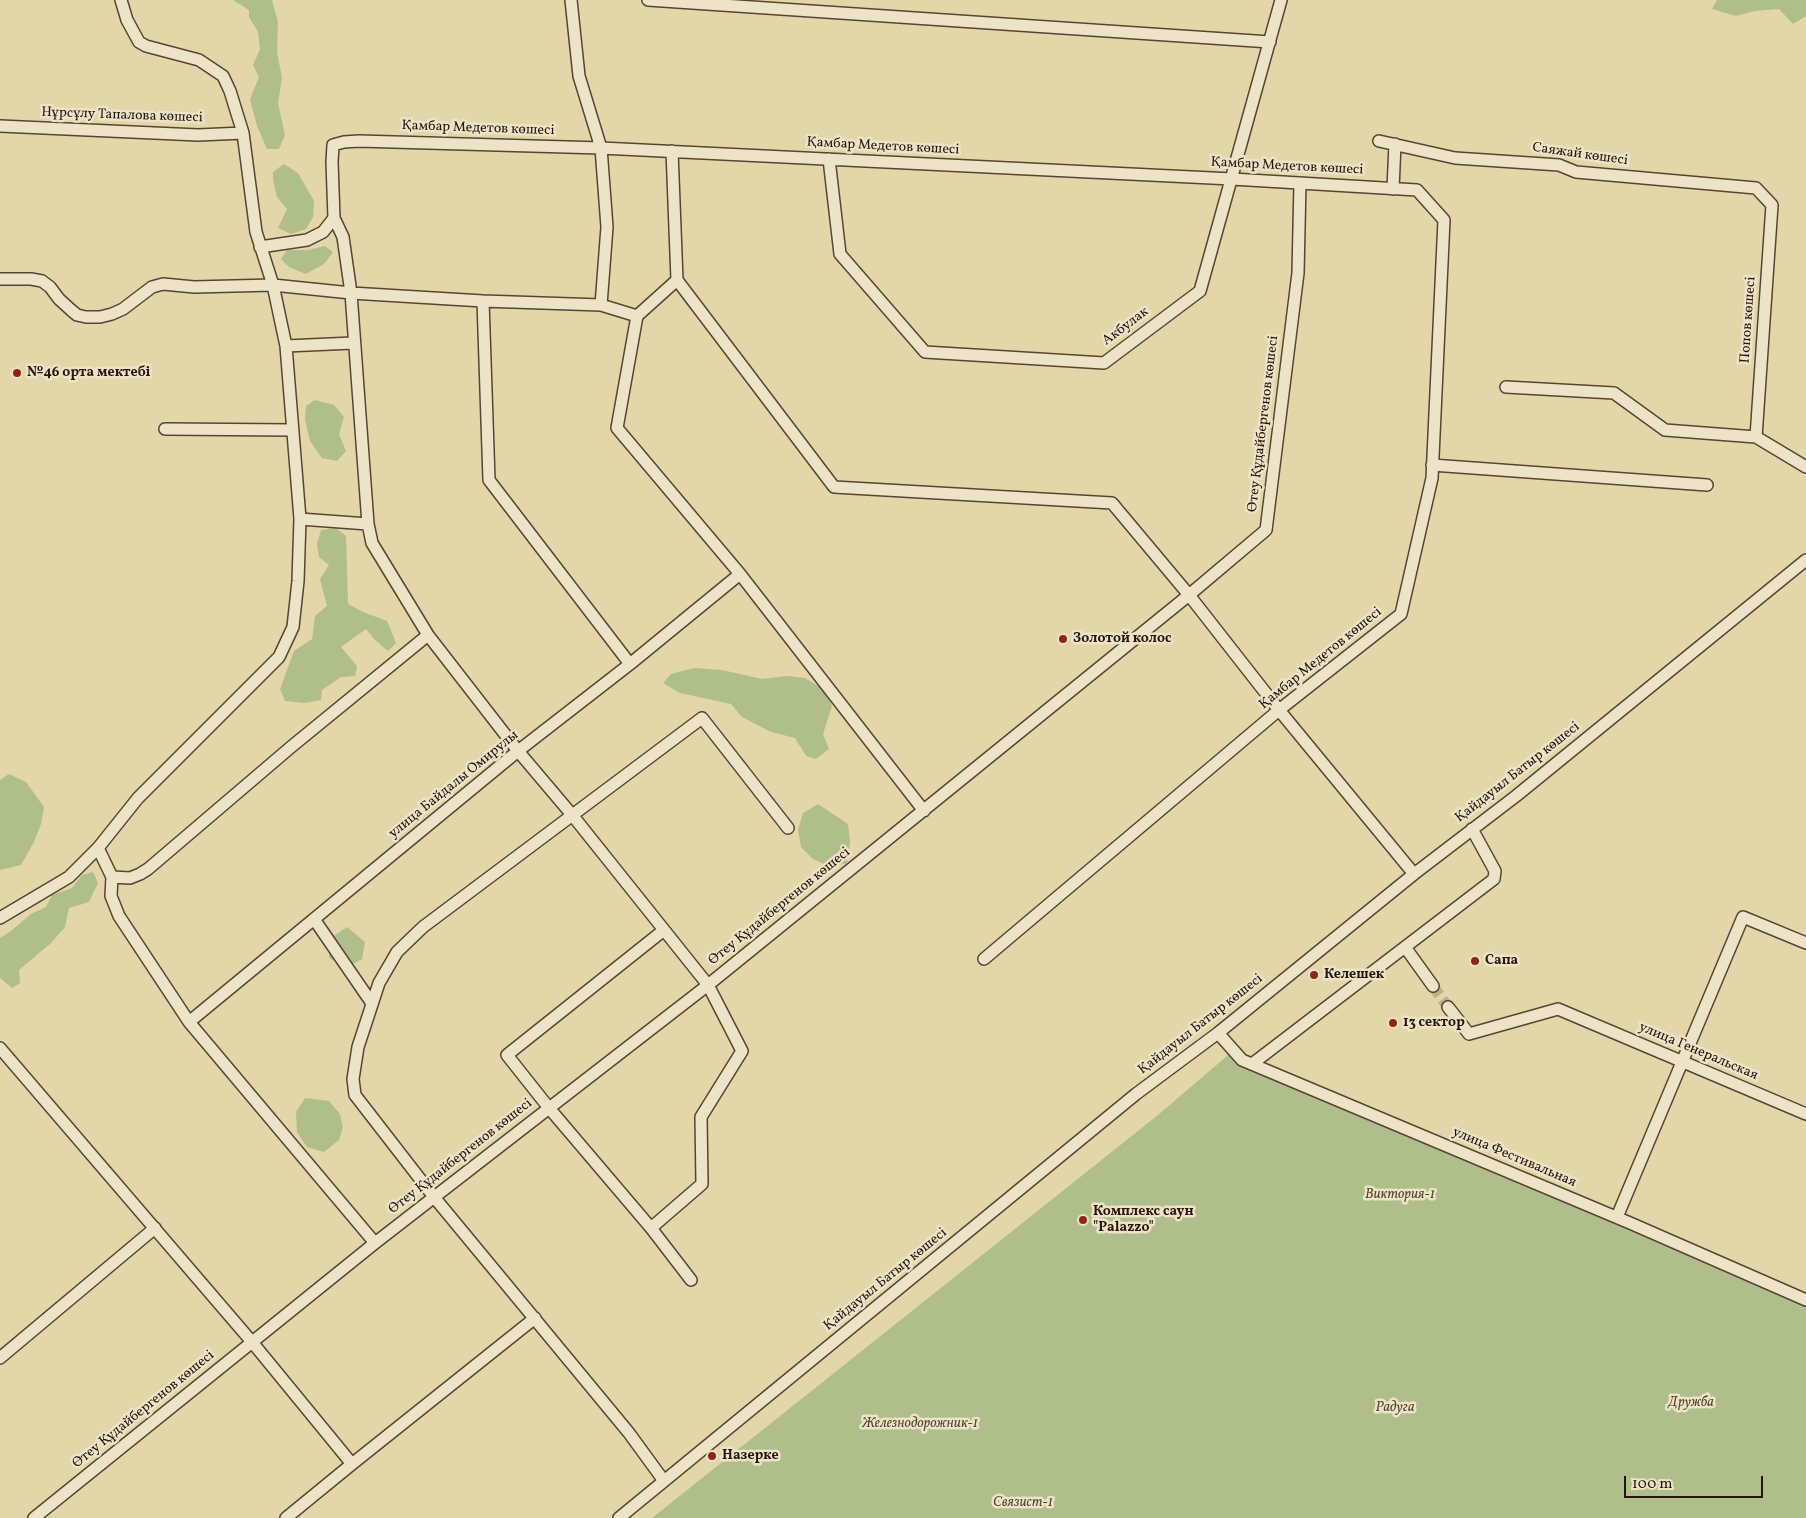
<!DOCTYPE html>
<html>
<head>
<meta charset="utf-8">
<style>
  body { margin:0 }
  #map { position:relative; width:1806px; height:1518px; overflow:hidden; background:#e3d6a9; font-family:Vollkorn,serif }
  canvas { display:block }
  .scale { position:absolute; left:1624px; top:1476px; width:139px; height:22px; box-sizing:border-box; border:2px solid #2a130a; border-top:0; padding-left:6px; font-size:15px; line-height:18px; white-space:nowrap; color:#2a130a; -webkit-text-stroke:4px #ede4c7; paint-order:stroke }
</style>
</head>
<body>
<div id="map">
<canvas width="1806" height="1518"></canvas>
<div class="scale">100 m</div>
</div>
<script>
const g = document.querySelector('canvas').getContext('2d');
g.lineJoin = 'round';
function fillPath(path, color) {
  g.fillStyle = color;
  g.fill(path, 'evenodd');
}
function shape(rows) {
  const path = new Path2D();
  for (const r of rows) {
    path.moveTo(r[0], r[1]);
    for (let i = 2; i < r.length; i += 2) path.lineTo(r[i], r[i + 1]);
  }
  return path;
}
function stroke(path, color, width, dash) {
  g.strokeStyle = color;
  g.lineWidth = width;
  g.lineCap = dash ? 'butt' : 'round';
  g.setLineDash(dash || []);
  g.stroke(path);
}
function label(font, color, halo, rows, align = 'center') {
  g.font = font + ' Vollkorn,serif';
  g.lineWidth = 5;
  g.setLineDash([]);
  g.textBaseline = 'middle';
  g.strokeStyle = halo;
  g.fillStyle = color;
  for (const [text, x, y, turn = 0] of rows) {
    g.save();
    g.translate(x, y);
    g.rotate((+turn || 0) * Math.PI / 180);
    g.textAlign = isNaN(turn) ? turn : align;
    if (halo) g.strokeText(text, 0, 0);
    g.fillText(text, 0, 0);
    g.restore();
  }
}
fillPath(shape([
  [233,0,272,0,278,22,277,52,282,78,278,103,285,135,279,149,267,149,257,126,250,99,259,77,253,65,260,49,258,32,249,17,249,10],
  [1717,0,1806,0,1806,16,1793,24,1779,9,1754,11,1736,16,1712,9],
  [284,164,298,173,314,201,313,217,306,229,291,234,278,228,287,209,277,197,273,180,273,172],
  [325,246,333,252,324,264,306,274,289,267,281,259,287,250,308,250],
  [315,400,334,405,344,417,339,434,346,451,337,461,322,458,310,441,305,420,306,406],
  [336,528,346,536,348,604,363,612,387,621,396,643,388,651,375,640,366,629,341,647,357,666,355,676,341,677,322,690,321,700,304,703,285,701,280,689,294,651,312,639,315,616,327,606,320,579,329,565,319,557,317,544,321,530],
  [694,668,722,670,762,679,787,676,805,678,825,690,832,706,823,734,829,749,816,759,806,756,795,738,771,732,742,717,731,704,680,693,663,683,671,674],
  [9,774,26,782,44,807,41,824,34,842,21,865,0,870,0,780],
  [818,804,848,824,850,842,847,863,830,867,813,859,801,847,798,830,803,813],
  [93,872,98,883,89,902,69,908,65,927,51,943,19,970,20,983,12,988,0,978,0,938,11,931,31,914,46,907,52,895,72,888,82,875],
  [347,927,365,942,362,959,346,968,329,958,329,939],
  [1234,1050,1806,1302,1806,1518,652,1518,1158,1115],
  [305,1098,329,1101,340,1114,343,1127,339,1140,324,1152,307,1147,297,1132,296,1112]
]), '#b0be8b');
stroke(shape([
  [1433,986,1448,1007]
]), '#beaf89', 11, [11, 5.5]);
const minor = shape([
  [571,0,579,76,601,148,607,227,601,305,483,301,489,480,630,664],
  [648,0,1270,42],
  [0,126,198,135,243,133],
  [1379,141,1455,158,1559,165,1576,172,1756,188,1772,205,1756,437],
  [672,151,677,280,637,316,617,428,740,574,924,811],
  [829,159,840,254,925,352,1104,363,1200,291,1281,0],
  [1393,189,1395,144],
  [260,247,307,240,323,232,334,218,332,162,333,145,344,142,359,141,601,148,1232,179,1417,190,1444,220,1432,478,1401,614,1279,710,984,959],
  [0,279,31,279,42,281,50,287,59,299,71,310,77,315,86,317,100,317,112,314,123,309,152,287,163,284,194,287,273,285,351,293,343,237,334,218],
  [677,280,834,487,1112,503,1189,595,1279,710,1414,874],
  [601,305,637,316],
  [286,346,353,343],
  [1506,387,1614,393,1665,430,1756,437,1806,467],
  [165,429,292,430],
  [1432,465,1707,485],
  [300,519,368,524],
  [428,635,372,543,368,524,351,293,483,301],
  [98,848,112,877],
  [0,918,69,877,98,848,138,798,279,657,293,627,298,581,300,519,286,346,273,285,256,232,243,133,230,91,223,76,199,60,146,46,139,42,127,20,121,0],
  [314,919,371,1002],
  [664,930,507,1055,549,1108,651,1228,691,1280],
  [1405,947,1433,986],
  [1448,1007,1469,1034,1558,1009,1806,1114],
  [189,1022,518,751,630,664,740,574],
  [1218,1033,1242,1060,1630,1223,1806,1300],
  [0,1048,252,1342,352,1464],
  [1252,1064,1494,879,1495,871,1472,829],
  [1617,1217,1743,917,1806,943],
  [375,1243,189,1022,119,916,111,896,112,877,130,878,140,874,148,869,291,747,428,635,518,751,573,816,708,985,742,1051,701,1117,702,1184,651,1228],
  [0,1358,155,1228],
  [664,1481,629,1433,434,1197,355,1095,353,1079,358,1047,379,983,397,952,423,927,702,718,788,828],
  [34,1518,375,1243,708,985,1189,595,1266,530,1298,273,1300,183],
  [286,1518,352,1464,535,1318],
  [619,1518,1136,1094,1218,1033,1414,874,1516,796,1806,560]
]);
stroke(minor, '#584432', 14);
stroke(minor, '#ede4c7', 11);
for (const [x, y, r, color] of [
  [17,373,5,"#8f2418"],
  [1063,639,5,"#8f2418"],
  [1475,961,5,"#8f2418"],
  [1314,975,5,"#8f2418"],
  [1393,1023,5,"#8f2418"],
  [1083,1220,5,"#8f2418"],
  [712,1456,5,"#8f2418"]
]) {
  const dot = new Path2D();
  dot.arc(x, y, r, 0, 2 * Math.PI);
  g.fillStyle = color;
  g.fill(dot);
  stroke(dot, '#ede4c7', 2);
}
label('14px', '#2a130a', '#ede4c7', [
  ["Нұрсұлу Тапалова көшесі",122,116,2],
  ["Қамбар Медетов көшесі",478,129,2],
  ["Қамбар Медетов көшесі",883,147,3],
  ["Саяжай көшесі",1580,155,8],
  ["Қамбар Медетов көшесі",1287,167,3],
  ["Попов көшесі",1749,320,-86],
  ["Акбулак",1126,327,-37],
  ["Өтеу Құдайбергенов көшесі",1264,424,-83],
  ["Қамбар Медетов көшесі",1321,659,-39],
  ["Қайдауыл Батыр көшесі",1518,773,-38],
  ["улица Байдалы Омирулы",454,785,-39],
  ["Өтеу Құдайбергенов көшесі",780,907,-39],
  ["Қайдауыл Батыр көшесі",1201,1025,-38],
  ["улица Генеральская",1698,1052,23],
  ["Өтеу Құдайбергенов көшесі",461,1157,-38],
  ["улица Фестивальная",1514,1158,23],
  ["Қайдауыл Батыр көшесі",886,1280,-39],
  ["Өтеу Құдайбергенов көшесі",144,1410,-39]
]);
label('bold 14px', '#2a130a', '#ede4c7', [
  ["№46 орта мектебі",27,373],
  ["Золотой колос",1073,639],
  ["Сапа",1485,961],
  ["Келешек",1324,975],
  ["13 сектор",1403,1023],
  ["Комплекс саун",1093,1212],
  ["\"Palazzo\"",1093,1228],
  ["Назерке",722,1456]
], 'left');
label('italic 14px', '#524631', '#ede4c7', [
  ["Виктория-1",1400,1195],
  ["Дружба",1691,1403],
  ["Радуга",1395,1408],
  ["Железнодорожник-1",920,1424],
  ["Связист-1",1023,1503]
]);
</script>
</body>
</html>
